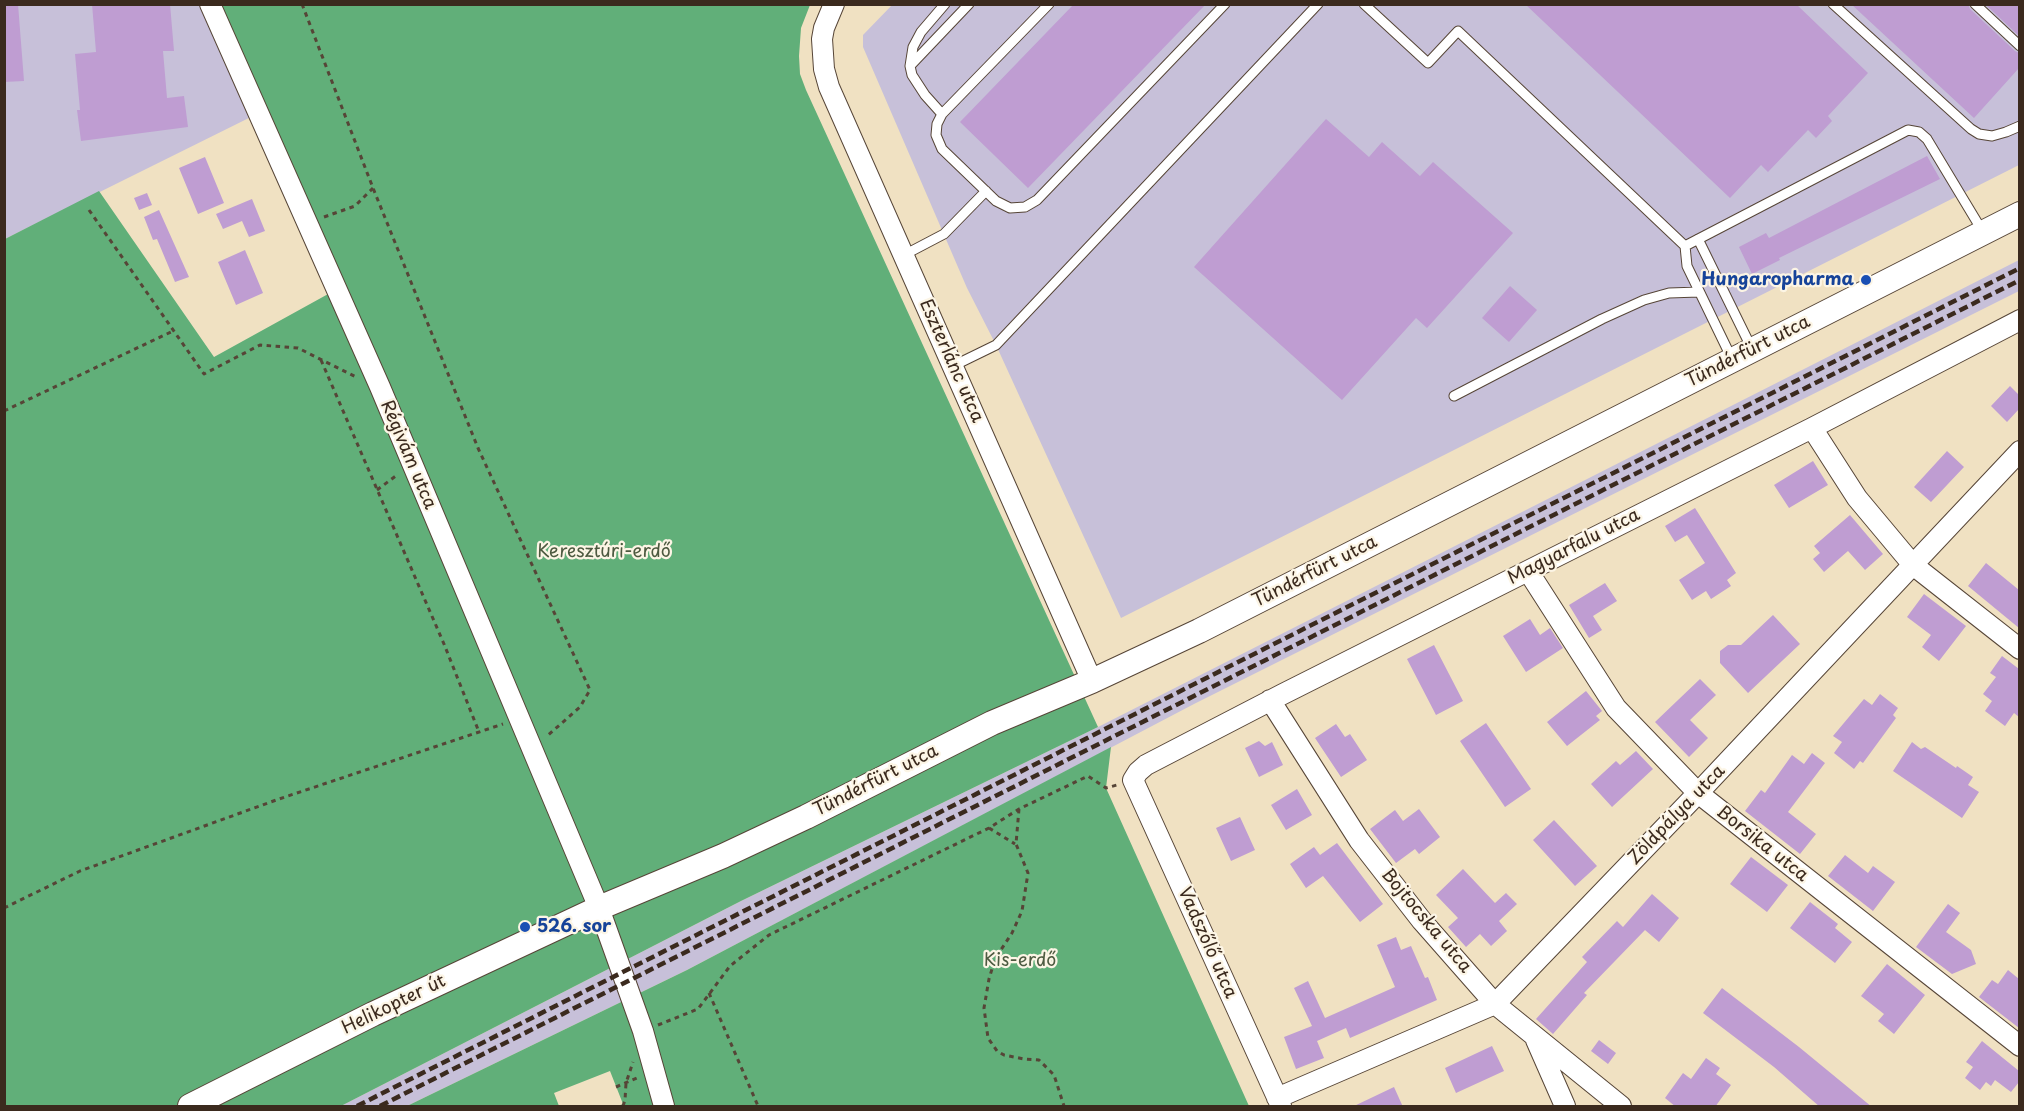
<!DOCTYPE html>
<html>
<head>
<meta charset="utf-8">
<style>
  body { margin:0 }
  #map { position:relative; width:2024px; height:1111px; overflow:hidden; background:#f0e1c2; font-family:"Playpen Sans",sans-serif }
  canvas { display:block }
  .frame { position:absolute; inset:0; border:6px solid #3b2a1e; pointer-events:none }
</style>
</head>
<body>
<div id="map">
<canvas width="2024" height="1111"></canvas>
<div class="frame"></div>
</div>
<script>
const g = document.querySelector('canvas').getContext('2d');
g.lineJoin = 'round';
function fillPath(path, color) {
  g.fillStyle = color;
  g.fill(path, 'evenodd');
}
function shape(rows) {
  const path = new Path2D();
  for (const r of rows) {
    path.moveTo(r[0], r[1]);
    for (let i = 2; i < r.length; i += 2) path.lineTo(r[i], r[i + 1]);
  }
  return path;
}
function stroke(path, color, width, dash) {
  g.strokeStyle = color;
  g.lineWidth = width;
  g.lineCap = dash ? 'butt' : 'round';
  g.setLineDash(dash || []);
  g.stroke(path);
}
function label(font, color, halo, rows, align = 'center') {
  g.font = font + ' "Playpen Sans",sans-serif';
  g.lineWidth = 4.5;
  g.setLineDash([]);
  g.textBaseline = 'middle';
  g.strokeStyle = halo;
  g.fillStyle = color;
  for (const [text, x, y, turn = 0] of rows) {
    g.save();
    g.translate(x, y);
    g.rotate((+turn || 0) * Math.PI / 180);
    g.textAlign = isNaN(turn) ? turn : align;
    if (halo) g.strokeText(text, 0, 0);
    g.fillText(text, 0, 0);
    g.restore();
  }
}
fillPath(shape([
  [893,4,2019,5,2019,165,1121,618,996,345,967,288,863,47,863,35],
  [5,5,217,5,263,111,5,239],
  [2019,260,2019,291,1194,704,687,970,407,1106,341,1106,741,901,1098,727]
]), '#c7c0d9');
fillPath(shape([
  [217,5,810,5,801,28,799,56,800,74,806,90,1098,727,741,901,341,1106,5,1106,5,239,99,191,214,357,339,288],
  [1111,747,1106,788,1249,1106,618,1106,623,1104,610,1071,554,1093,559,1106,407,1106,687,970]
]), '#61af79');
fillPath(shape([
  [4,4,18,4,24,81,4,82],
  [92,4,170,4,174,51,163,51,167,98,184,96,188,127,81,141,77,110,80,110,75,54,96,52],
  [1074,4,1206,4,1028,188,960,122],
  [1525,4,1796,4,1868,73,1828,116,1832,121,1816,138,1808,130,1768,172,1761,165,1730,198],
  [1851,4,1968,4,1970,9,2015,51,2019,53,2019,68,1974,118],
  [1985,4,2019,4,2019,36],
  [1326,119,1369,157,1382,142,1420,176,1433,162,1513,233,1427,328,1416,318,1342,400,1194,267],
  [1927,156,1940,179,1779,258,1780,260,1752,274,1739,247,1766,233,1769,238],
  [205,157,224,203,198,214,179,168],
  [147,193,152,205,139,210,134,198],
  [252,199,265,231,249,237,242,221,223,229,216,214],
  [159,210,189,277,175,282,157,239,153,240,144,217],
  [245,250,263,293,236,305,218,262],
  [1510,286,1537,310,1509,342,1482,318],
  [2010,386,2019,395,2019,409,2007,422,1991,406],
  [1947,451,1964,467,1931,502,1914,487],
  [1813,461,1828,485,1789,508,1774,485],
  [1695,508,1736,573,1727,580,1731,586,1711,599,1706,591,1692,600,1679,580,1705,563,1687,535,1675,542,1665,526],
  [1850,515,1883,554,1865,570,1848,551,1824,572,1813,559,1820,553,1814,546],
  [1986,563,2019,590,2019,628,1968,586],
  [1605,583,1617,601,1593,616,1602,630,1589,638,1569,605],
  [1924,594,1966,626,1939,661,1922,647,1931,635,1907,617],
  [1773,615,1800,644,1748,693,1720,663,1720,651,1728,645,1741,645],
  [1530,619,1540,635,1550,628,1563,648,1526,672,1503,636],
  [1434,645,1463,701,1436,715,1407,659],
  [2002,656,2019,669,2019,717,2014,713,2005,726,1985,711,1992,701,1983,694,1996,677,1990,673],
  [1700,679,1716,695,1690,720,1708,738,1689,757,1655,722],
  [1586,691,1602,711,1596,716,1600,720,1567,746,1547,722],
  [1880,694,1898,708,1893,715,1896,718,1863,763,1860,761,1854,769,1834,753,1842,742,1833,736,1864,699,1872,705],
  [1486,723,1531,789,1505,807,1460,741],
  [1336,724,1345,737,1350,734,1367,760,1341,777,1315,738],
  [1259,741,1265,746,1272,742,1283,765,1259,777,1245,748],
  [1912,742,1921,749,1925,747,1956,768,1957,766,1973,777,1968,785,1979,792,1962,818,1893,771],
  [1636,751,1653,769,1612,807,1591,784,1616,761,1620,765],
  [1812,753,1825,763,1788,812,1816,834,1800,854,1745,811,1761,790,1765,793,1792,755,1804,764],
  [1297,789,1312,815,1286,830,1271,805],
  [1419,809,1440,837,1419,854,1415,849,1396,863,1370,829,1395,810,1403,821],
  [1240,817,1255,850,1231,861,1216,828],
  [1554,820,1597,866,1575,886,1533,840],
  [1337,843,1383,904,1360,922,1323,876,1306,888,1290,864,1314,847,1320,855],
  [1845,855,1868,873,1873,866,1895,882,1873,911,1828,876],
  [1751,857,1788,885,1767,912,1730,884],
  [1463,869,1495,903,1506,893,1517,904,1499,921,1507,931,1491,946,1480,934,1466,947,1448,927,1458,918,1436,895],
  [1652,894,1679,918,1659,942,1645,930,1584,993,1587,995,1553,1034,1536,1019,1587,962,1582,957,1617,921,1623,927],
  [1810,902,1838,924,1835,928,1852,942,1835,963,1790,928],
  [1948,904,1960,913,1946,932,1971,950,1976,964,1952,974,1916,947],
  [1396,937,1401,950,1411,946,1425,978,1428,977,1437,1000,1350,1038,1346,1028,1317,1041,1324,1058,1296,1069,1284,1037,1312,1026,1294,988,1308,981,1325,1018,1395,987,1377,945],
  [1887,964,1925,995,1894,1034,1878,1021,1884,1014,1861,996],
  [2008,970,2019,979,2019,1028,1979,997,1992,980,1998,984],
  [1722,988,1799,1047,1872,1107,1820,1107,1774,1067,1703,1013],
  [1599,1040,1616,1053,1608,1064,1591,1051],
  [1982,1041,2019,1071,2019,1082,2011,1092,1995,1080,1991,1086,1986,1082,1980,1090,1965,1078,1973,1067,1966,1062],
  [1492,1046,1504,1071,1456,1093,1445,1068],
  [1706,1058,1720,1068,1716,1074,1731,1085,1715,1107,1676,1107,1665,1098,1683,1073,1691,1079],
  [1394,1087,1403,1107,1352,1107]
]), '#bf9dd2');
const service = shape([
  [1049,4,942,114,937,124,936,135,942,149,996,201,1010,208,1025,207,1037,200,1225,4],
  [1364,4,1428,63,1458,31,1685,246,1908,130,1919,132,1927,139,1983,232],
  [1833,4,1971,129,1979,134,1992,136,2006,132,2020,126],
  [1975,4,2020,46],
  [910,66,969,4],
  [942,114,925,95,912,75,910,66,913,47,921,32,945,4],
  [1698,239,1752,349],
  [1685,246,1687,266,1732,359],
  [904,255,944,234,986,191],
  [953,366,996,345,1318,4],
  [1454,396,1602,319,1644,300,1669,293,1699,292]
]);
const minor = shape([
  [210,4,380,387,599,908,643,1031,664,1106],
  [834,4,824,28,822,39,824,69,829,87,1092,681],
  [1812,428,1857,498,1913,565,2020,649],
  [1528,571,1616,708,1698,793,2020,1046],
  [1270,700,1359,840,1422,921,1495,1004,1621,1106],
  [1536,1040,1565,1106],
  [1277,1098,1495,1004,1698,793,2020,451],
  [1281,1106,1133,780,1138,772,1146,765,1283,694,1812,428,2020,320]
]);
const tertiary = shape([
  [190,1106,373,1014,599,908,723,856,806,817,992,723,1092,681,1199,631,2020,214]
]);
stroke(service, '#564537', 11);
stroke(minor, '#564537', 22);
stroke(tertiary, '#564537', 26);
stroke(shape([
  [302,4,373,188,478,448,590,690,580,707,546,737],
  [89,210,204,374,260,345,298,348,356,377],
  [324,217,355,206,373,188],
  [321,360,444,644,479,732],
  [4,411,173,331],
  [377,490,397,475],
  [1019,809,1016,844,1028,873,1022,911,1012,933,995,959,989,979,984,1008,988,1038,997,1051,1004,1055,1024,1059,1039,1060,1054,1075,1064,1106],
  [989,828,1015,844],
  [4,908,80,871,279,799,503,724],
  [709,993,758,1106],
  [658,1025,698,1009,730,966,769,935,989,828,1019,809,1088,776,1106,788,1117,785],
  [616,1087,639,1077],
  [623,1106,625,1100,626,1083,633,1062]
]), '#564537', 3, [4.5, 4.5]);
stroke(service, '#fff', 9);
stroke(minor, '#fff', 20);
stroke(tertiary, '#fff', 24);
stroke(shape([
  [357,1106,2020,268],
  [380,1106,2020,280]
]), '#3b2a1e', 4.5, [9, 4.5]);
for (const [x, y, r, color] of [
  [1866,280,6,"#1a4fb4"],
  [525,927,6,"#1a4fb4"]
]) {
  const dot = new Path2D();
  dot.arc(x, y, r, 0, 2 * Math.PI);
  g.fillStyle = color;
  g.fill(dot);
  stroke(dot, '#fcf5e5', 2);
}
label('bold 18px', '#164399', '#fcf5e5', [
  ["Hungaropharma",1854,280],
  ["526. sor",537,927,"left"]
], 'right');
label('18px', '#3b2a1e', '#fcf5e5', [
  ["Tündérfürt utca",1748,352,-27],
  ["Eszterlánc utca",951,361,66],
  ["Régivám utca",408,455,67],
  ["Magyarfalu utca",1574,547,-27],
  ["Tündérfürt utca",1315,572,-27],
  ["Tündérfürt utca",876,781,-27],
  ["Zöldpálya utca",1677,815,-46],
  ["Borsika utca",1762,844,38],
  ["Bojtocska utca",1426,921,50],
  ["Vadszőlő utca",1207,943,66],
  ["Helikopter út",394,1005,-26]
]);
label('18px', '#4d5a40', '#fcf5e5', [
  ["Keresztúri-erdő",604,552],
  ["Kis-erdő",1020,961]
]);
</script>
</body>
</html>
